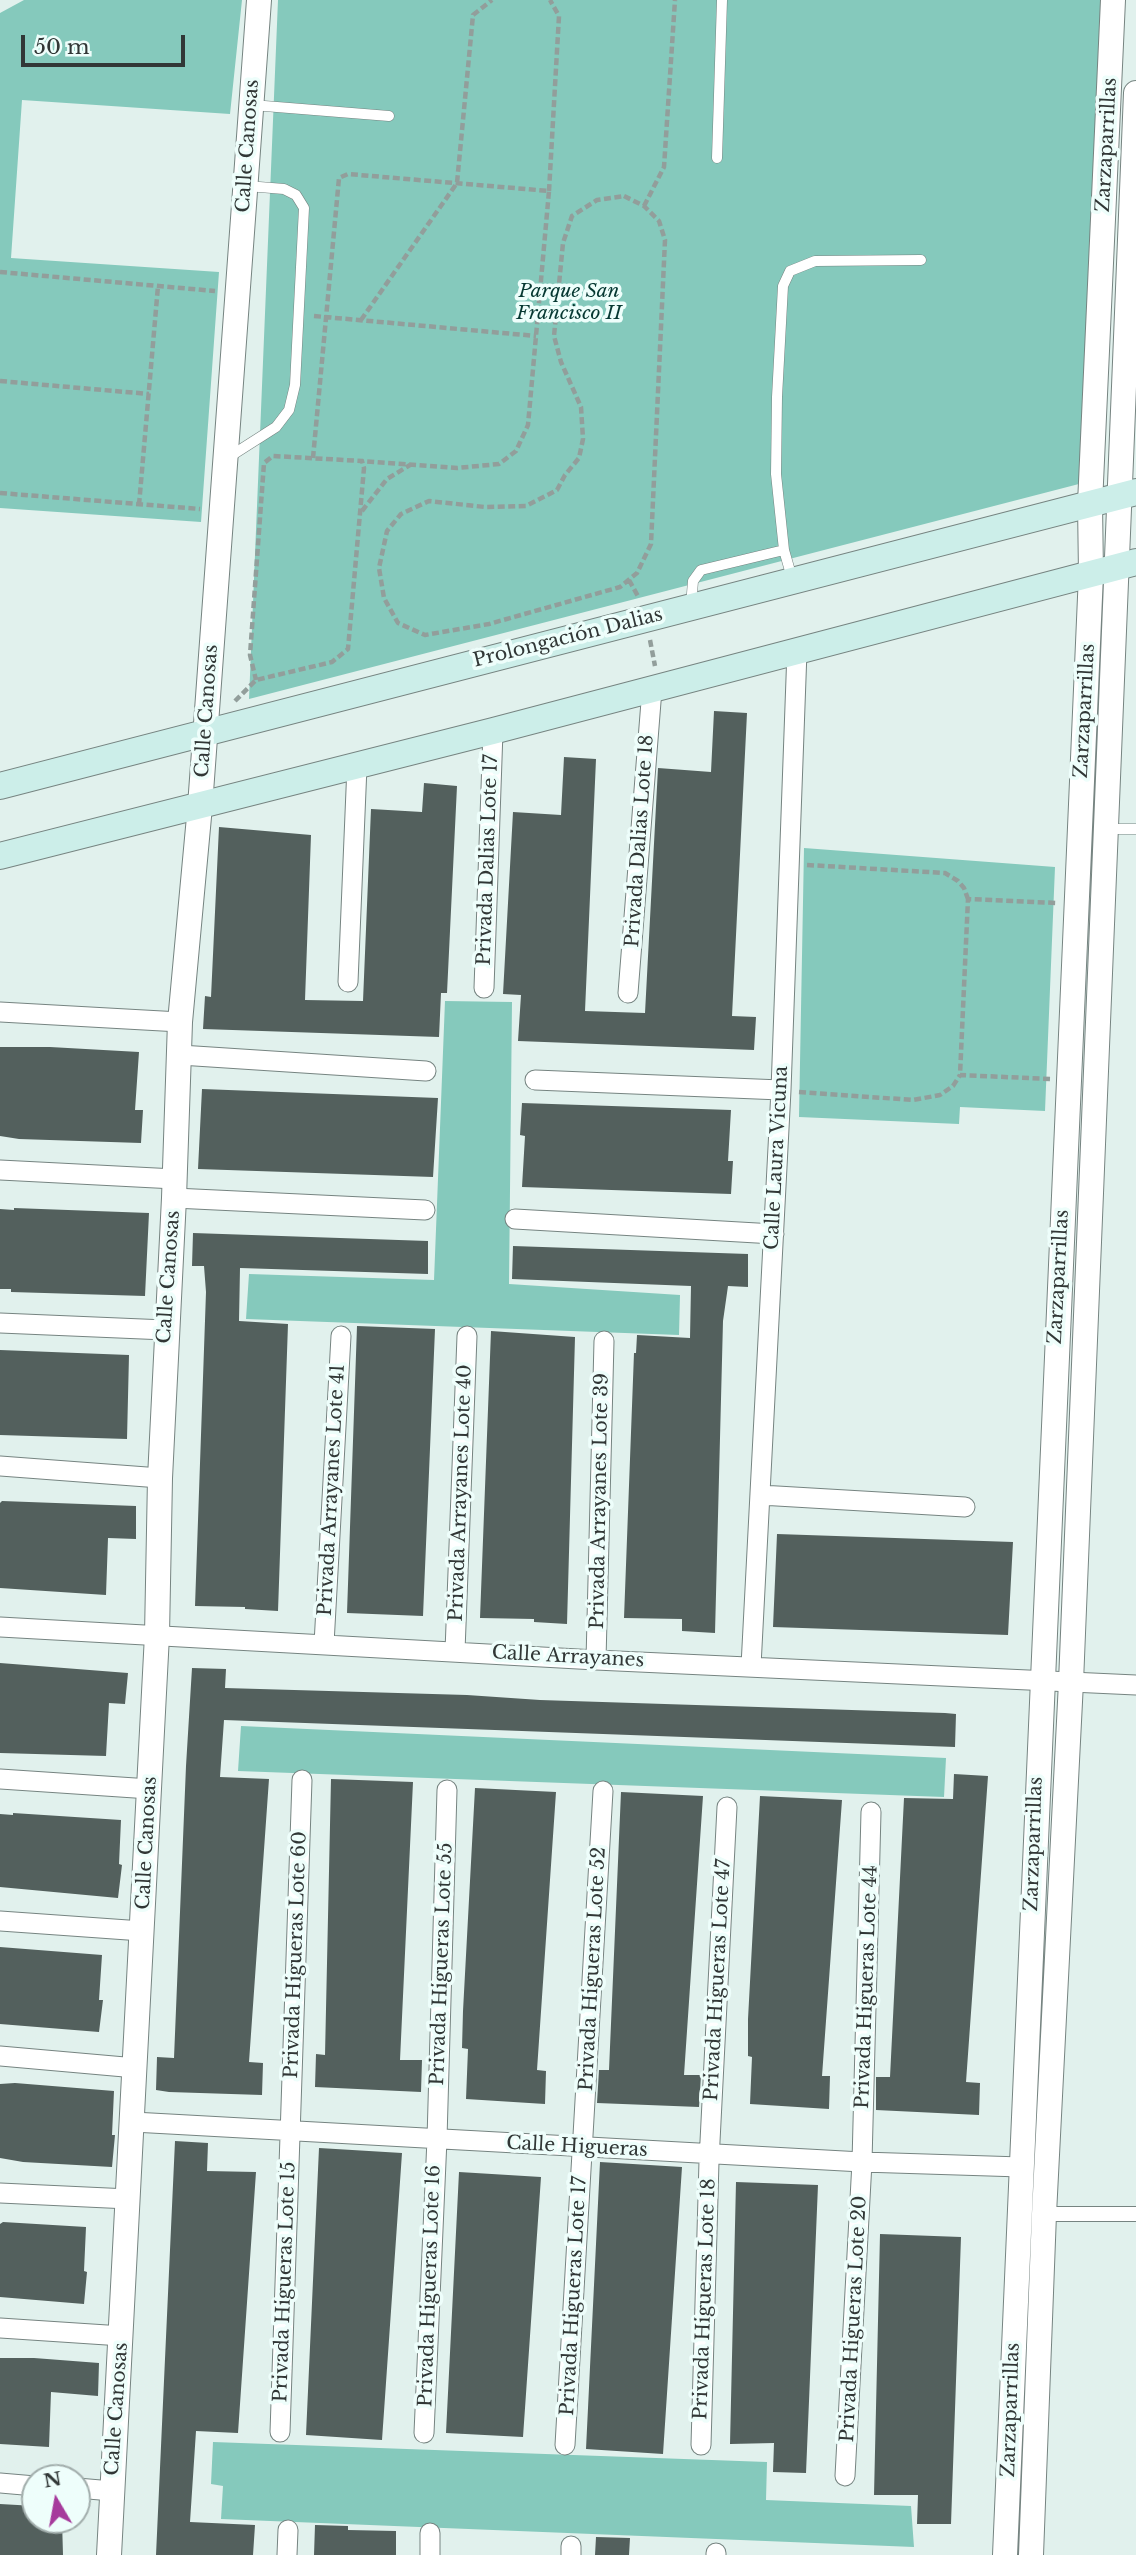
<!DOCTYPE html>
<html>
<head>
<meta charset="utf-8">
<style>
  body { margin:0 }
  #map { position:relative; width:1136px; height:2555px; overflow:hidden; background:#e1f1ed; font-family:"Libre Baskerville",serif }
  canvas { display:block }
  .north { position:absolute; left:21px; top:2464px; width:70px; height:70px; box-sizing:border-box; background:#eefefb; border:2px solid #a2aeac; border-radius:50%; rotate:350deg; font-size:19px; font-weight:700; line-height:28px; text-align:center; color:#313736 }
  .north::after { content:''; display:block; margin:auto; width:24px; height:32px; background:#a63b9c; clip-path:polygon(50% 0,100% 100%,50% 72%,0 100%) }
  .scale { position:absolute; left:21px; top:35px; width:164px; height:32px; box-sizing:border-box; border:4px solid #313736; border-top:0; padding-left:9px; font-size:21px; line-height:24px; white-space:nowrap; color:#313736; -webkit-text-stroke:5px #eefefb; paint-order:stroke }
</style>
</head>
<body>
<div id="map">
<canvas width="1136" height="2555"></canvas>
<div class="north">N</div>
<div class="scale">50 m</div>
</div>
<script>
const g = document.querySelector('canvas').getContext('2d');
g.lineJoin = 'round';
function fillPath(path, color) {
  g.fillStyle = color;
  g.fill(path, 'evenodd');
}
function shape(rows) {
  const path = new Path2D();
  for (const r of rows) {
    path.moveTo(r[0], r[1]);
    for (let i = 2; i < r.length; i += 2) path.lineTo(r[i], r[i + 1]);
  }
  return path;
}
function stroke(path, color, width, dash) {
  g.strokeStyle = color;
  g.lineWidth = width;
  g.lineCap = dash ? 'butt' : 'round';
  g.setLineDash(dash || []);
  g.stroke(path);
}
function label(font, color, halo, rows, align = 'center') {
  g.font = font + ' "Libre Baskerville",serif';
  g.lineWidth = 7;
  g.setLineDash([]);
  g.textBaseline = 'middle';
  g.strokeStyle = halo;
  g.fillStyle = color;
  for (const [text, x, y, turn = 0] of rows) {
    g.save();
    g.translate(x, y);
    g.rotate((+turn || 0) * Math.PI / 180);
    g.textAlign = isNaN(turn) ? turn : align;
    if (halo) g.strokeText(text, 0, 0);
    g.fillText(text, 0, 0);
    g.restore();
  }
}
fillPath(shape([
  [24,0,242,0,230,114,22,100,11,258,219,272,201,522,0,508,0,13],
  [278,0,1115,0,1102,478,249,699],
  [804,848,1055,867,1045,1111,960,1107,959,1124,799,1117],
  [445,1001,512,1002,509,1284,680,1295,679,1335,246,1319,249,1274,434,1280],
  [241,1726,946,1758,944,1797,238,1771],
  [213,2442,767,2462,766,2500,911,2506,914,2547,221,2519,223,2486,211,2484]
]), '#85c9bc');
fillPath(shape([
  [714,711,747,713,732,1016,756,1017,754,1050,518,1041,521,995,503,994,513,812,561,815,564,757,596,759,585,1011,645,1013,658,768,711,772],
  [424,783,457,786,447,993,441,993,439,1037,203,1029,205,996,211,997,219,827,311,835,305,1000,363,1001,371,809,422,812],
  [0,1047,50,1047,139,1052,135,1110,143,1110,141,1143,19,1139,0,1136],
  [202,1089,438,1098,433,1177,198,1169],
  [522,1103,731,1110,728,1161,733,1161,731,1194,522,1187,525,1136,520,1135],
  [14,1208,149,1213,145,1296,11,1292,11,1289,0,1289,0,1209,14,1210],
  [193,1233,428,1241,428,1274,240,1268,239,1321,288,1324,278,1611,245,1609,245,1607,195,1606,206,1292,204,1266,192,1266],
  [513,1246,748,1254,748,1287,728,1286,723,1321,715,1633,682,1631,682,1619,624,1618,634,1353,636,1353,637,1335,690,1338,691,1286,512,1279],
  [357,1326,435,1329,423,1616,347,1613],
  [491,1331,575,1337,567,1624,534,1622,534,1619,480,1618],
  [0,1350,129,1355,127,1439,0,1435],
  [2,1501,136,1506,136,1539,108,1538,106,1595,0,1588,0,1503],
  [777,1534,1013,1542,1008,1635,773,1627],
  [0,1663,128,1673,125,1704,109,1703,106,1756,0,1753],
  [192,1668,226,1669,225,1688,467,1695,540,1700,945,1713,956,1714,955,1747,224,1720,220,1777,269,1779,249,2062,263,2063,262,2095,169,2092,156,2090,157,2057,174,2058,186,1766],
  [954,1774,988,1776,966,2082,980,2083,979,2115,876,2110,876,2077,890,2077,904,1798,953,1799],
  [331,1779,413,1782,400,2060,422,2060,421,2092,315,2087,316,2054,325,2055],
  [475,1788,556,1792,537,2070,546,2071,545,2104,466,2099,468,2049,462,2048,463,2011],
  [621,1792,703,1796,684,2075,701,2075,699,2107,597,2103,599,2070,609,2070],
  [760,1796,842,1800,822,2076,830,2076,829,2109,750,2104,752,2057,748,2056,748,2019],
  [13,1813,121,1820,119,1864,122,1865,118,1898,0,1887,0,1814,13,1815],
  [0,1947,102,1955,99,2000,103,2000,99,2032,0,2024],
  [15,2083,114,2091,112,2135,115,2135,112,2167,23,2162,0,2158,0,2084],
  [175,2141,208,2143,207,2171,256,2172,238,2433,196,2431,190,2522,255,2525,253,2555,156,2555],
  [319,2148,402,2153,382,2440,306,2435],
  [600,2162,682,2167,663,2454,586,2449],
  [459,2172,541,2177,523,2437,446,2433],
  [736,2182,818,2185,806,2473,773,2472,774,2443,730,2444],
  [3,2222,86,2227,84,2271,87,2272,84,2304,0,2297,0,2224],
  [880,2234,961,2237,951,2524,917,2524,918,2495,874,2495],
  [0,2358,34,2358,99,2363,98,2396,51,2392,49,2447,0,2444],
  [0,2504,35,2506,35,2520,62,2520,63,2555,0,2555],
  [315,2525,348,2526,348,2530,396,2531,396,2555,314,2555],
  [596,2537,630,2538,629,2555,595,2555]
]), '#53605d');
const service = shape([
  [252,105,389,116],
  [717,158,722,0],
  [229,457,276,427,289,410,295,385,304,208,296,195,284,189,247,186],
  [784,550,776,474,777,397,783,286,790,271,815,261,921,260],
  [691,606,693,581,701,570,784,550,792,578],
  [1107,829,1136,829]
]);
const pedestrian = shape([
  [1044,2214,1136,2214]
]);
const minor = shape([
  [348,982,357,766],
  [484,988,493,731],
  [628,993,652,689],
  [0,1012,180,1022],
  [180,1055,426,1071],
  [535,1080,781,1090],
  [0,1170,175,1179],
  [174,1198,425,1210],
  [515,1219,774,1234],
  [0,1323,166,1330],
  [0,1466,160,1478],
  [760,1495,965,1507],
  [0,1627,596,1660,1136,1685],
  [324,1644,341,1336],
  [455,1651,467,1336],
  [596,1660,604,1341],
  [751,1666,781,1090,797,651],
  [0,1779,150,1789],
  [0,1921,142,1931],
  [0,2056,136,2068],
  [133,2122,862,2162,1021,2167],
  [0,2193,129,2199],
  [0,2328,122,2336],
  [280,2432,302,1780],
  [424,2433,437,2139,447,1790],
  [565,2445,603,1791],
  [701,2445,709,2161,727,1807],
  [845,2476,862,2162,871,1812],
  [0,2483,35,2486],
  [77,2488,112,2491],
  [287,2555,288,2530],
  [430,2555,430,2533],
  [571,2555,571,2546],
  [716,2555,716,2553]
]);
const tertiary = shape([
  [109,2555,157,1635,160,1478,174,1198,180,1022,200,806,259,0],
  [1005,2555,1091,574,1090,504,1113,0],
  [1031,2555,1044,2214,1071,1682,1136,93]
]);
const secondary = shape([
  [0,786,1136,492],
  [0,856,493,731,1136,562]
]);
stroke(service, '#768481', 11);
stroke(pedestrian, '#768481', 16);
stroke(minor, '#768481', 21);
stroke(tertiary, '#768481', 26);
stroke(secondary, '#768481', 28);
stroke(shape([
  [549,191,559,16,550,0],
  [624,196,644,206,659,221,665,240,651,544,637,573,620,587,489,624,425,635,398,623,384,598,379,568,387,531,401,514,429,501,485,507,526,506,557,490,565,475,579,458,583,439,581,407,561,362,554,336,563,243,572,216,597,200,624,196],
  [644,206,664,167,675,0],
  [0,272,215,291],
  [314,316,536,336],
  [361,320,457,183,473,15,492,0],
  [0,381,149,394],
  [313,458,339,178,348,174,549,191,528,425,516,451,499,464,457,468,362,461],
  [0,493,200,509],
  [139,505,158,286],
  [362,511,387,479,410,465],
  [629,580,639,598],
  [650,640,655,666],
  [235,701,256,680,332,662,348,649,364,468,362,461,273,456,264,463,250,655,256,680],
  [807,865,945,873,958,881,964,888,968,899],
  [1050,1079,960,1075,968,899,1057,903],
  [799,1092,913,1100,940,1095,953,1086,960,1075]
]), '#929e9b', 4.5, [7, 3.5]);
stroke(service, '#fff', 10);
stroke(pedestrian, '#fff', 14);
stroke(minor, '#fff', 19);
stroke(tertiary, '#fff', 24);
stroke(secondary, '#cceee9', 26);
label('19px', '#313736', '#eefefb', [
  ["Zarzaparrillas",1107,145,-87],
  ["Calle Canosas",248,146,-86],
  ["Prolongación Dalias",568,638,-14],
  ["Calle Canosas",207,711,-86],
  ["Zarzaparrillas",1085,711,-87],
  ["Privada Dalias Lote 18",640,841,-86],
  ["Privada Dalias Lote 17",488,860,-88],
  ["Calle Laura Vicuna",777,1158,-87],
  ["Calle Canosas",169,1277,-86],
  ["Zarzaparrillas",1059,1277,-87],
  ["Privada Arrayanes Lote 41",332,1490,-87],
  ["Privada Arrayanes Lote 40",461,1493,-88],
  ["Privada Arrayanes Lote 39",600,1501,-89],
  ["Calle Arrayanes",568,1657,3],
  ["Calle Canosas",147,1843,-87],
  ["Zarzaparrillas",1034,1844,-88],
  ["Privada Higueras Lote 60",296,1955,-88],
  ["Privada Higueras Lote 55",442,1964,-88],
  ["Privada Higueras Lote 52",593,1969,-87],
  ["Privada Higueras Lote 47",718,1980,-87],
  ["Privada Higueras Lote 44",867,1987,-88],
  ["Calle Higueras",577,2147,3],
  ["Privada Higueras Lote 15",285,2282,-88],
  ["Privada Higueras Lote 16",430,2286,-88],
  ["Privada Higueras Lote 17",574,2296,-87],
  ["Privada Higueras Lote 18",705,2299,-88],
  ["Privada Higueras Lote 20",854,2319,-87],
  ["Calle Canosas",117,2409,-86],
  ["Zarzaparrillas",1011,2410,-88]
]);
label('italic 19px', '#063832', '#eefefb', [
  ["Parque San",569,292],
  ["Francisco II",569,314]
]);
</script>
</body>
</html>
